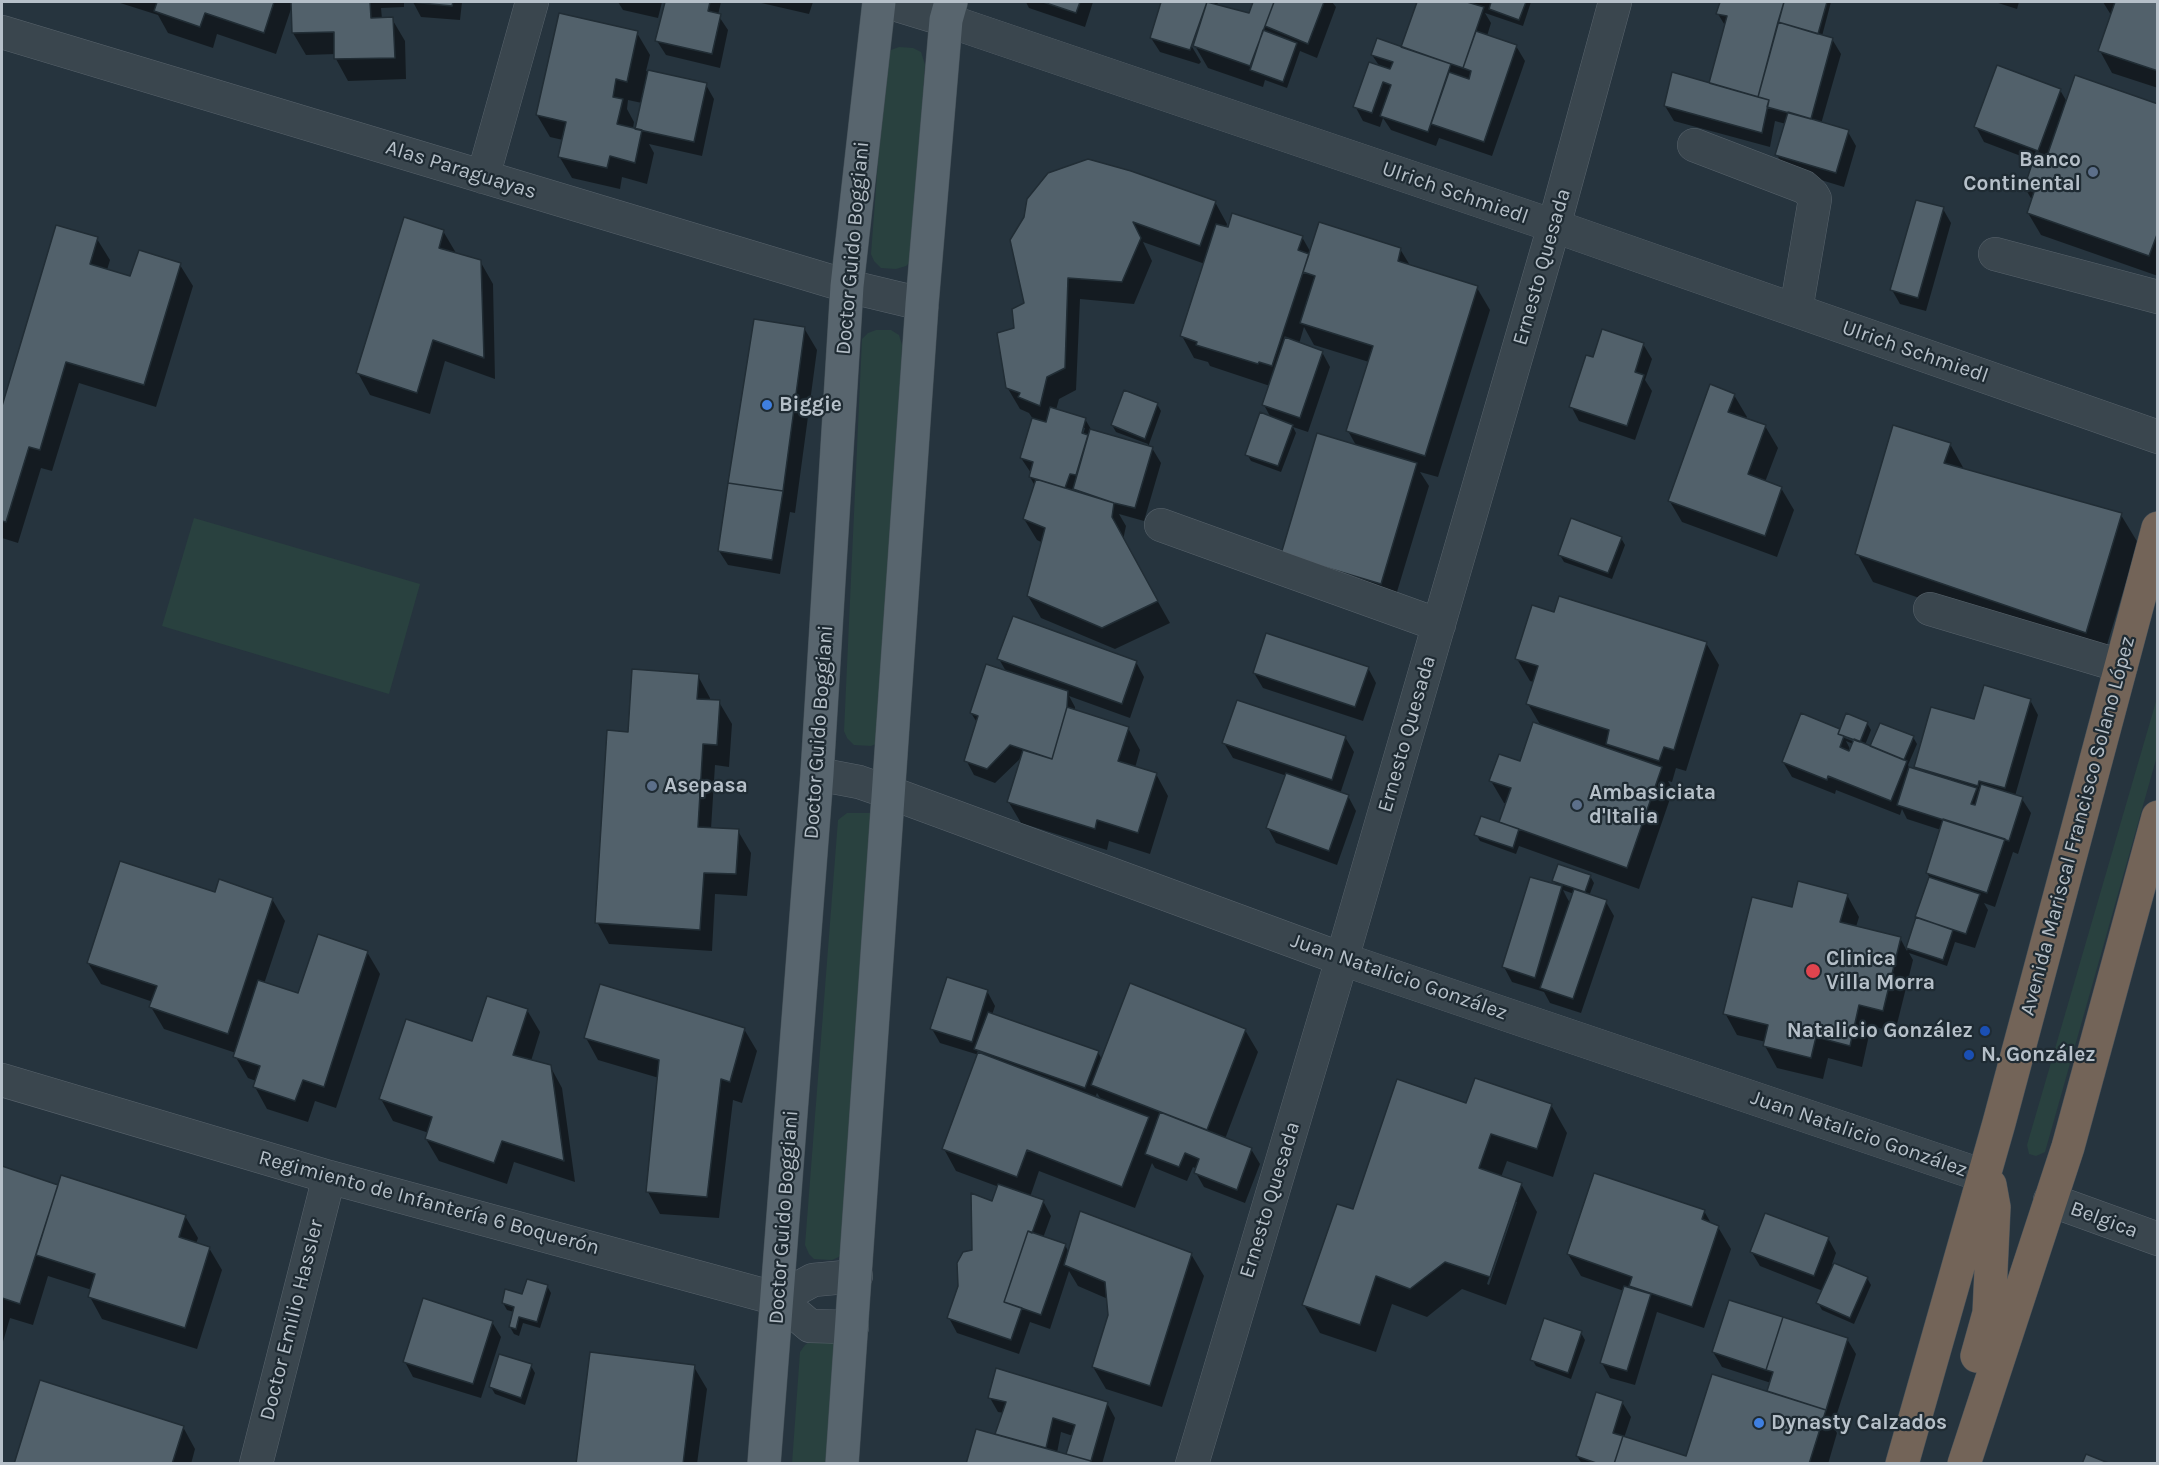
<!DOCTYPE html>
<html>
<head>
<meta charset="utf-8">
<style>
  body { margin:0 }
  #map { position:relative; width:2159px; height:1465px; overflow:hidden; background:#26343e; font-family:Karla,sans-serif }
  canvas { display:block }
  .frame { position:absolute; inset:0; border:3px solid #b6c0c9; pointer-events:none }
</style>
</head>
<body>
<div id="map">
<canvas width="2159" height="1465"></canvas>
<div class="frame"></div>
</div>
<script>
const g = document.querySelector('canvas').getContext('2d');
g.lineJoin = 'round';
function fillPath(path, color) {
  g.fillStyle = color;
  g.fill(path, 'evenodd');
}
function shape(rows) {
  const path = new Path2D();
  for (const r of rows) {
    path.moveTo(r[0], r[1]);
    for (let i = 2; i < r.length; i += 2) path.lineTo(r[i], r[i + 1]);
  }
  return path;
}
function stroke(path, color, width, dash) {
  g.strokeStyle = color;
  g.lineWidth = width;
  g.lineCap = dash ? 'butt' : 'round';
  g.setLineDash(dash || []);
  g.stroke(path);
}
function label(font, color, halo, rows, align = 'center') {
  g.font = font + ' Karla,sans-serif';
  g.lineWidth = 4.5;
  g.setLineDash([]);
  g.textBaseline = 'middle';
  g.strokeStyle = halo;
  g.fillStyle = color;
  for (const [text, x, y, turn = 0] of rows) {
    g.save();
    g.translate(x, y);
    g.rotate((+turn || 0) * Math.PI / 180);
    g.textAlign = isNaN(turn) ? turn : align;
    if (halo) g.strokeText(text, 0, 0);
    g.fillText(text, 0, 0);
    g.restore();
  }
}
fillPath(shape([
  [899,47,913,48,921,52,925,65,911,261,906,266,896,269,881,268,874,261,871,254,886,56,891,50],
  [876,330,891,330,899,335,902,345,884,737,880,742,871,746,854,745,847,738,844,731,862,339,868,333],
  [194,518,420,584,389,694,162,626],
  [2157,698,2157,756,2045,1152,2036,1156,2029,1154,2027,1145],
  [847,813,870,813,875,819,841,1256,832,1260,814,1259,809,1254,805,1245,838,820],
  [827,1339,835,1345,829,1463,792,1464,800,1352,805,1345,812,1340]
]), '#29413f');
fillPath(shape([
  [117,2,404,2,404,7,381,8,382,19,392,19,405,41,406,79,348,81,336,59,336,54,306,55,293,33,292,6,276,54,217,34,213,48,168,33,158,15],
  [413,2,462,2,460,20,421,17],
  [618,2,662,2,658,18,623,10],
  [666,2,721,2,718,15,728,30,720,68,666,55,657,41],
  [757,2,813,2,809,14],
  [1026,2,1093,2,1085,27,1029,8],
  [1163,2,1218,2,1217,5,1250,15,1254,2,1332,2,1336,7,1317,58,1300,51,1287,88,1265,80,1263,87,1208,68,1191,39,1188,40,1201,62,1199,64,1160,52,1151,38],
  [1418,2,1531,2,1523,26,1485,13,1491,23,1487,36,1516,46,1525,61,1492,156,1439,138,1436,146,1391,130,1383,118,1380,127,1363,121,1355,106,1380,67,1372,55,1402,48],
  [1722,2,1831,2,1822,36,1832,39,1841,54,1821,124,1848,132,1856,146,1844,187,1785,169,1777,155,1786,124,1775,121,1770,147,1674,121,1665,106,1710,84,1726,27,1718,14],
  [1995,2,2019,2,2017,9],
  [2103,2,2158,2,2158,88,2112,73,2100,51,2111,15],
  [637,33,650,55,646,71,706,85,714,99,702,156,649,144,654,153,647,184,622,177,620,189,572,178,559,156,563,140,550,137,537,115],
  [628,100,642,103,636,130,633,129,634,122,627,109],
  [2060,90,2067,102,2158,106,2158,276,2041,235,2028,213,2032,200,2025,188,2034,161,1984,142,1976,127],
  [1215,202,1227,224,1226,228,1302,237,1311,253,1400,249,1411,267,1477,288,1490,310,1438,477,1420,472,1429,486,1393,605,1295,575,1357,447,1348,431,1369,362,1314,345,1304,327,1299,344,1322,352,1330,367,1308,432,1293,427,1296,433,1281,472,1251,461,1247,454,1271,418,1264,405,1270,386,1210,366,1208,362,1194,358,1182,336,1205,264,1143,242,1152,261,1134,304,1080,299,1076,390,1059,399,1056,410,1085,419,1092,431,1147,447,1148,444,1116,432,1112,425,1157,404,1161,411,1148,447,1152,448,1161,463,1144,521,1119,514,1126,526,1123,540,1170,623,1115,649,1041,618,1028,596,1043,543,1037,540,1024,519,1035,486,1030,477,1031,473,1021,458,1033,419,1029,413,1020,409,1007,387,1015,329,1026,304,1012,240],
  [1082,428,1085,428,1081,441],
  [1943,209,1951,223,1926,311,1900,304,1892,290],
  [57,226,97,239,110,260,107,270,131,278,180,265,193,286,156,407,79,383,52,471,41,468,18,543,2,538,2,411],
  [443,231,456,253,480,261,493,284,495,379,445,361,430,414,370,395,358,373],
  [804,328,817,350,795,513,790,512,780,574,728,565,719,551],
  [1643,344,1652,359,1645,380,1652,391,1635,440,1579,421,1571,406,1593,359],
  [1734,395,1747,417,1746,419,1765,426,1778,448,1765,482,1781,488,1794,510,1777,557,1682,522,1669,500],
  [1950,444,1965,471,2121,515,2138,543,2102,661,1873,582,1857,553],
  [1621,538,1625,545,1612,579,1564,562,1560,555],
  [1555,614,1706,643,1719,665,1686,771,1676,768,1672,782,1668,781,1673,790,1639,889,1519,846,1516,854,1480,841,1476,834,1502,825,1501,822,1507,804,1504,803,1491,781,1521,763,1541,726,1528,704,1534,682,1530,681,1517,659],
  [999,659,1136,662,1144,677,1130,718,1069,696,1075,707,1075,711,1128,728,1140,750,1135,768,1156,774,1168,796,1150,854,1109,841,1107,850,1021,823,1008,801,1023,756,995,783,974,775,966,760,978,724,971,713,1007,673],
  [1368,668,1376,683,1363,721,1263,688,1254,673],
  [698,676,710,698,710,701,719,702,732,724,729,767,715,765,711,829,738,831,751,853,747,896,715,894,712,951,609,944,597,922,629,733],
  [2030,700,2038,715,2015,796,2022,799,2031,813,2018,854,2013,852,1995,907,1984,903,1988,910,1975,948,1955,942,1947,966,1909,953,1913,960,1895,1032,1871,1026,1862,1067,1828,1058,1823,1079,1777,1068,1765,1046,1766,1042,1737,1035,1725,1013,1793,908,1847,895,1859,917,1856,927,1900,938,1907,951,1930,878,1927,873,1941,830,1907,819,1902,809,1900,815,1836,790,1835,794,1792,777,1783,762,1841,731,1867,723,1871,730,1865,745,1871,748,1913,737,1917,744,1908,765,1910,769,1918,772,1916,767,1975,721],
  [1838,732,1855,739,1855,742,1837,735],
  [1846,741,1853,744,1851,751],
  [1345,737,1354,752,1340,794,1348,796,1356,811,1337,865,1276,843,1268,828,1287,776,1233,758,1224,743],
  [1590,876,1594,883,1589,896,1606,902,1614,916,1581,1013,1550,1003,1544,992,1512,982,1504,967,1557,886,1554,881],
  [1563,890,1574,894,1570,903,1567,898],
  [216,894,272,899,285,921,264,984,299,995,367,952,380,974,336,1108,315,1101,308,1122,267,1109,255,1087,256,1081,248,1078,235,1056,236,1053,164,1029,151,1007,153,1002,101,984,88,963],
  [987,991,995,1006,992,1015,1098,1052,1102,1060,1245,1030,1258,1052,1225,1139,1251,1149,1260,1164,1245,1203,1204,1187,1196,1173,1197,1169,1193,1167,1187,1181,1155,1168,1152,1163,1135,1208,1039,1171,1030,1197,1043,1201,1051,1216,1043,1238,1065,1245,1069,1253,1191,1254,1204,1276,1162,1407,1106,1389,1093,1367,1110,1315,1108,1299,1078,1286,1069,1271,1050,1329,1030,1322,1019,1354,957,1333,949,1318,999,1187,956,1171,944,1149,979,1055,940,1043,932,1029],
  [1097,1093,1102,1101,1095,1098],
  [527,1010,540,1032,531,1061,550,1066,562,1088,575,1182,514,1162,507,1184,439,1161,426,1139,429,1133,393,1121,381,1099],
  [744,1029,757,1051,742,1103,733,1100,719,1218,660,1214,648,1192,659,1078,598,1060,586,1038],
  [1467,1105,1551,1105,1567,1133,1553,1177,1507,1161,1501,1177,1521,1184,1537,1212,1506,1305,1462,1289,1427,1317,1392,1304,1376,1352,1320,1333,1304,1305,1354,1211],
  [1514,1202,1517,1202,1489,1285,1487,1284],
  [2,1168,59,1186,185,1216,198,1238,196,1244,209,1248,222,1270,197,1349,102,1319,90,1297,92,1290,48,1276,33,1325,10,1318,2,1345],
  [1704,1211,1712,1225,1718,1227,1731,1249,1704,1328,1657,1312,1635,1385,1610,1378,1602,1363,1624,1291,1581,1276,1568,1254],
  [1828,1238,1836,1253,1832,1264,1867,1278,1871,1285,1854,1324,1822,1310,1818,1303,1823,1291,1760,1266,1751,1251],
  [547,1286,551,1293,540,1328,523,1323,519,1336,514,1334,510,1327,514,1312,507,1310,503,1303],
  [492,1322,501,1337,481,1398,413,1377,405,1362],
  [1581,1333,1585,1340,1571,1379,1536,1366,1532,1359],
  [1847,1339,1856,1354,1833,1426,1837,1433,1828,1464,1582,1464,1577,1456,1622,1402,1631,1417,1624,1438,1687,1458,1768,1393,1771,1383,1722,1367,1713,1352],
  [531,1366,535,1373,525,1405,495,1394,491,1387],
  [694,1367,707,1389,697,1464,577,1464],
  [990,1398,1107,1403,1115,1418,1102,1464,968,1464,996,1436,1004,1413,998,1412],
  [1061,1432,1073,1436,1067,1456,1057,1453],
  [183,1427,195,1449,191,1464,15,1464]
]), '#0007');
const building = shape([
  [157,2,274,2,264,33,205,13,200,27,154,11,157,2],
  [291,2,370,2,371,18,393,17,395,58,334,59,334,32,292,33,291,2],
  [411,2,453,2,452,6,411,2],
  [665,2,710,2,708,11,721,14,712,54,655,41,665,2],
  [1043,2,1080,2,1076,13,1043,2],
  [1161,2,1207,2,1190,50,1150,38,1161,2],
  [1207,2,1249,13,1253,2,1274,2,1250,66,1193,46,1207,2],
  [1274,2,1324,2,1308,44,1265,26,1274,2],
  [1417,2,1467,2,1484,7,1463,68,1401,47,1417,2],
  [1491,2,1526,2,1519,20,1489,9,1491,2],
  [1720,2,1784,2,1758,97,1709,83,1727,16,1716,14,1720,2],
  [1784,2,1827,2,1818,34,1778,22,1784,2],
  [2115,2,2158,2,2158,71,2098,51,2115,2],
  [559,13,638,31,627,82,616,79,613,97,623,99,617,124,642,130,635,163,610,156,607,168,558,157,566,122,536,115,559,13],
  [1778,22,1833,38,1811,119,1767,107,1769,100,1758,97,1778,22],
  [1263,30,1297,43,1283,82,1250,70,1263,30],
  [1476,31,1517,45,1484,142,1431,124,1449,72,1469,79,1471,71,1463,68,1476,31],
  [1377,38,1451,64,1428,132,1380,116,1391,85,1383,82,1372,113,1353,107,1369,62,1390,69,1393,62,1371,55,1377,38],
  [1997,65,2061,89,2038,151,1974,127,1997,65],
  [648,70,707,83,694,142,635,129,648,70],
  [1672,72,1769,100,1762,133,1664,106,1672,72],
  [2075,75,2158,104,2158,232,2149,256,2027,213,2034,192,2024,188,2036,152,2047,156,2075,75],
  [1788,112,1849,130,1836,173,1775,155,1788,112],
  [1088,159,1131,171,1216,201,1200,246,1133,222,1141,238,1122,282,1068,278,1065,368,1047,377,1040,406,1018,397,1020,393,1006,388,997,333,1014,328,1012,309,1024,303,1010,240,1024,217,1027,199,1048,173,1088,159],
  [1916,200,1944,207,1918,298,1890,290,1916,200],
  [1232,213,1303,236,1298,250,1309,254,1272,366,1259,362,1258,364,1196,345,1197,342,1180,336,1216,224,1228,227,1232,213],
  [404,217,444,230,439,248,481,260,484,358,433,340,417,393,356,373,404,217],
  [1319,222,1401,248,1398,261,1478,286,1425,456,1346,431,1373,346,1300,323,1315,276,1303,272,1319,222],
  [56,225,98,237,90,264,130,276,139,250,181,263,144,385,66,362,40,450,29,447,6,522,2,521,2,406,56,225],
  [754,319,805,327,783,491,728,483,754,319],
  [1602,329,1644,343,1635,372,1644,375,1627,426,1569,407,1586,355,1593,357,1602,329],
  [1285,337,1323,351,1300,418,1262,405,1285,337],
  [1710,384,1735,394,1728,412,1766,425,1748,474,1782,487,1765,536,1668,501,1710,384],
  [1124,390,1158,403,1145,439,1111,425,1124,390],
  [1050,407,1086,418,1082,433,1088,435,1076,475,1070,474,1065,488,1029,477,1033,462,1020,458,1032,418,1046,422,1050,407],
  [1260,412,1293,425,1278,466,1245,455,1260,412],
  [1893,425,1951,443,1944,463,2122,513,2086,633,1855,554,1893,425],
  [1090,429,1153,447,1135,508,1114,503,1073,489,1090,429],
  [1317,433,1417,463,1381,584,1281,554,1317,433],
  [1036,479,1114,503,1112,517,1158,601,1102,628,1027,596,1045,528,1023,519,1036,479],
  [728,483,783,491,772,560,718,551,728,483],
  [1571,518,1622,537,1608,573,1558,555,1571,518],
  [1559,596,1707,642,1674,750,1664,747,1659,761,1606,744,1609,730,1526,704,1538,666,1515,659,1532,605,1554,612,1559,596],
  [1013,616,1137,661,1122,704,997,659,1013,616],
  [1266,633,1369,667,1355,707,1253,673,1266,633],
  [986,664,1068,691,1067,707,1052,759,1010,745,987,769,964,761,978,716,970,713,986,664],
  [632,669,699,674,697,699,720,700,717,745,703,744,698,827,739,829,736,874,704,873,700,930,595,923,607,730,628,732,632,669],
  [1984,685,2031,699,2005,788,1979,781,1978,786,1914,767,1931,707,1974,719,1984,685],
  [1237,700,1346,736,1332,780,1222,743,1237,700],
  [1067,707,1129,727,1118,761,1157,773,1138,833,1097,820,1095,829,1007,802,1023,750,1052,759,1067,707],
  [1801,713,1840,729,1838,734,1844,736,1840,747,1849,751,1854,739,1907,761,1891,801,1828,776,1827,780,1782,762,1801,713],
  [1846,713,1868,722,1860,742,1838,734,1846,713],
  [1533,722,1662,767,1627,868,1499,822,1511,788,1489,781,1499,754,1520,761,1533,722],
  [1880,723,1914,736,1904,760,1870,746,1880,723],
  [1909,767,1977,788,1971,804,1975,805,1981,784,2023,797,2009,841,1897,805,1909,767],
  [1286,773,1349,795,1329,851,1266,828,1286,773],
  [1481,816,1519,829,1513,848,1474,835,1481,816],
  [1943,819,2005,839,1987,893,1926,873,1943,819],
  [120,861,215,892,219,879,273,898,228,1034,149,1007,157,986,87,963,120,861],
  [1558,864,1591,875,1585,892,1552,881,1558,864],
  [1530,877,1562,886,1535,978,1502,967,1530,877],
  [1929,877,1980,894,1966,934,1915,917,1929,877],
  [1798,881,1848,894,1840,922,1901,937,1883,1011,1859,1005,1850,1046,1816,1037,1811,1058,1763,1046,1768,1025,1723,1014,1752,897,1792,907,1798,881],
  [1574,889,1607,900,1573,999,1540,988,1574,889],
  [1916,917,1953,930,1943,960,1906,948,1916,917],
  [318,934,368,951,324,1087,303,1080,295,1101,253,1087,260,1066,233,1057,258,980,298,993,318,934],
  [947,977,988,990,972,1042,930,1029,947,977],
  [1130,983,1246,1029,1207,1130,1091,1085,1130,983],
  [600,984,745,1028,730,1082,721,1079,707,1197,646,1192,659,1060,584,1038,600,984],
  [487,996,528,1009,513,1055,551,1065,564,1161,502,1141,494,1163,425,1139,432,1117,379,1099,406,1019,472,1041,487,996],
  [988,1012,1099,1051,1085,1088,974,1049,988,1012],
  [978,1052,1149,1117,1122,1187,1027,1150,1017,1177,942,1149,978,1052],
  [1475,1078,1552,1104,1537,1149,1491,1134,1479,1168,1522,1183,1490,1277,1445,1262,1410,1289,1376,1276,1360,1325,1302,1305,1337,1204,1353,1209,1397,1079,1466,1103,1475,1078],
  [1160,1112,1252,1148,1237,1190,1194,1173,1199,1159,1185,1153,1179,1167,1145,1154,1160,1112],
  [2,1166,58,1185,20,1304,2,1298,2,1166],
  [1594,1173,1705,1210,1702,1219,1719,1226,1692,1307,1629,1286,1632,1277,1567,1254,1594,1173],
  [61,1175,186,1215,179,1237,210,1247,185,1328,88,1297,95,1274,36,1255,61,1175],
  [998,1184,1044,1200,1032,1233,1028,1231,1004,1302,1022,1308,1011,1340,947,1318,958,1286,957,1263,963,1252,972,1250,971,1193,992,1201,998,1184],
  [1080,1211,1192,1253,1150,1386,1092,1367,1108,1315,1105,1282,1064,1265,1080,1211],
  [1765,1213,1829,1237,1814,1276,1750,1252,1765,1213],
  [1028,1231,1066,1244,1041,1315,1004,1302,1028,1231],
  [1834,1263,1868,1277,1850,1318,1816,1303,1834,1263],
  [527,1279,548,1285,537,1322,519,1317,516,1329,509,1327,514,1307,502,1303,505,1289,522,1294,527,1279],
  [1624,1286,1651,1294,1627,1371,1600,1363,1624,1286],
  [423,1298,493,1321,473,1384,403,1362,423,1298],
  [1729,1300,1783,1317,1766,1370,1712,1352,1729,1300],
  [1783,1317,1848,1338,1826,1410,1767,1391,1773,1372,1766,1370,1783,1317],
  [1544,1318,1582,1331,1568,1373,1530,1360,1544,1318],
  [590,1352,695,1365,683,1464,576,1464,590,1352],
  [499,1354,532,1364,521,1398,489,1387,499,1354],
  [996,1368,1108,1402,1091,1461,1066,1454,1075,1425,1053,1418,1046,1448,995,1434,1006,1402,988,1398,996,1368],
  [1712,1374,1826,1410,1809,1464,1614,1464,1623,1436,1686,1456,1712,1374],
  [40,1380,184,1426,172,1464,14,1464,40,1380],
  [1596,1392,1623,1401,1613,1433,1623,1436,1614,1464,1599,1464,1576,1456,1596,1392],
  [976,1429,1091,1461,1090,1464,966,1464,976,1429],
  [2086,1454,2111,1464,2082,1464,2086,1454]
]);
fillPath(building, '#52616b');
stroke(building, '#212d35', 1.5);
const minor = shape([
  [887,2,946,20,1554,226,2158,437],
  [2,32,847,286,922,304],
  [1694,145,1804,187,1812,194,1815,199,1796,310],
  [483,177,532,2],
  [1995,254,2158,297],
  [1161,525,1439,625],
  [1930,609,2121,666],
  [817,774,859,782,888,792,1342,959,1984,1176],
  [2,1080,329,1177,778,1299,813,1280,856,1276],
  [2050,1200,2158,1239],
  [778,1299,810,1326,852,1327],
  [256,1464,329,1177],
  [1192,1464,1342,959,1554,226,1615,2]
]);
const major = shape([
  [764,1464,817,774,847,286,879,2],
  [842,1464,922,304,946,20,951,2]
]);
const highway = shape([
  [1977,1356,1989,1313,1994,1207,1990,1185],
  [1902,1464,1999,1123,2158,528],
  [1964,1464,2068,1147,2158,817]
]);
stroke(minor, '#58636c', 34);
stroke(major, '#434f57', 34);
stroke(highway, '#455059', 34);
stroke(minor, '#3a464e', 33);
stroke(major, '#58656e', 33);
stroke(highway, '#736458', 33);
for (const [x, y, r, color] of [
  [2093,172,6,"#5c6f8a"],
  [767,405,6,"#3f7fe0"],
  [652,786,6,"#5c6f8a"],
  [1577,805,6,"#5c6f8a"],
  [1813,971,8,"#e0444e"],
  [1985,1031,6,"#1a4fb4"],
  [1969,1055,6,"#1a4fb4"],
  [1759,1423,6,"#3f7fe0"]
]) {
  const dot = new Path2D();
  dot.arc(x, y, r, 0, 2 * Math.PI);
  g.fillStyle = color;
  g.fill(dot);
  stroke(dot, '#1f2b33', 2);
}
label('bold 21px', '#b6c0c9', '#1f2b33', [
  ["Banco",2081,160,"right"],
  ["Continental",2081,184,"right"],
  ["Biggie",779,405],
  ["Asepasa",664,786],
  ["Ambasiciata",1589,793],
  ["d'Italia",1589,817],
  ["Clinica",1826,959],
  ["Villa Morra",1826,983],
  ["Natalicio González",1973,1031,"right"],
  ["N. González",1981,1055],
  ["Dynasty Calzados",1771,1423]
], 'left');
label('21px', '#b6c0c9', '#1f2b33', [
  ["Alas Paraguayas",461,170,17],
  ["Ulrich Schmiedl",1455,193,19],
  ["Doctor Guido Boggiani",853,248,-85],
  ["Ernesto Quesada",1542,267,-74],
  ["Ulrich Schmiedl",1915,352,19],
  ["Doctor Guido Boggiani",819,732,-86],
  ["Ernesto Quesada",1407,734,-74],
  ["Avenida Mariscal Francisco Solano López",2078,826,-75],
  ["Juan Natalicio González",1399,977,19],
  ["Juan Natalicio González",1859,1134,19],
  ["Ernesto Quesada",1270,1200,-73],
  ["Regimiento de Infantería 6 Boquerón",429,1203,15],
  ["Doctor Guido Boggiani",784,1217,-86],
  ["Belgica",2104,1220,20],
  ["Doctor Emilio Hassler",292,1320,-76]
]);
</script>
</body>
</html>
